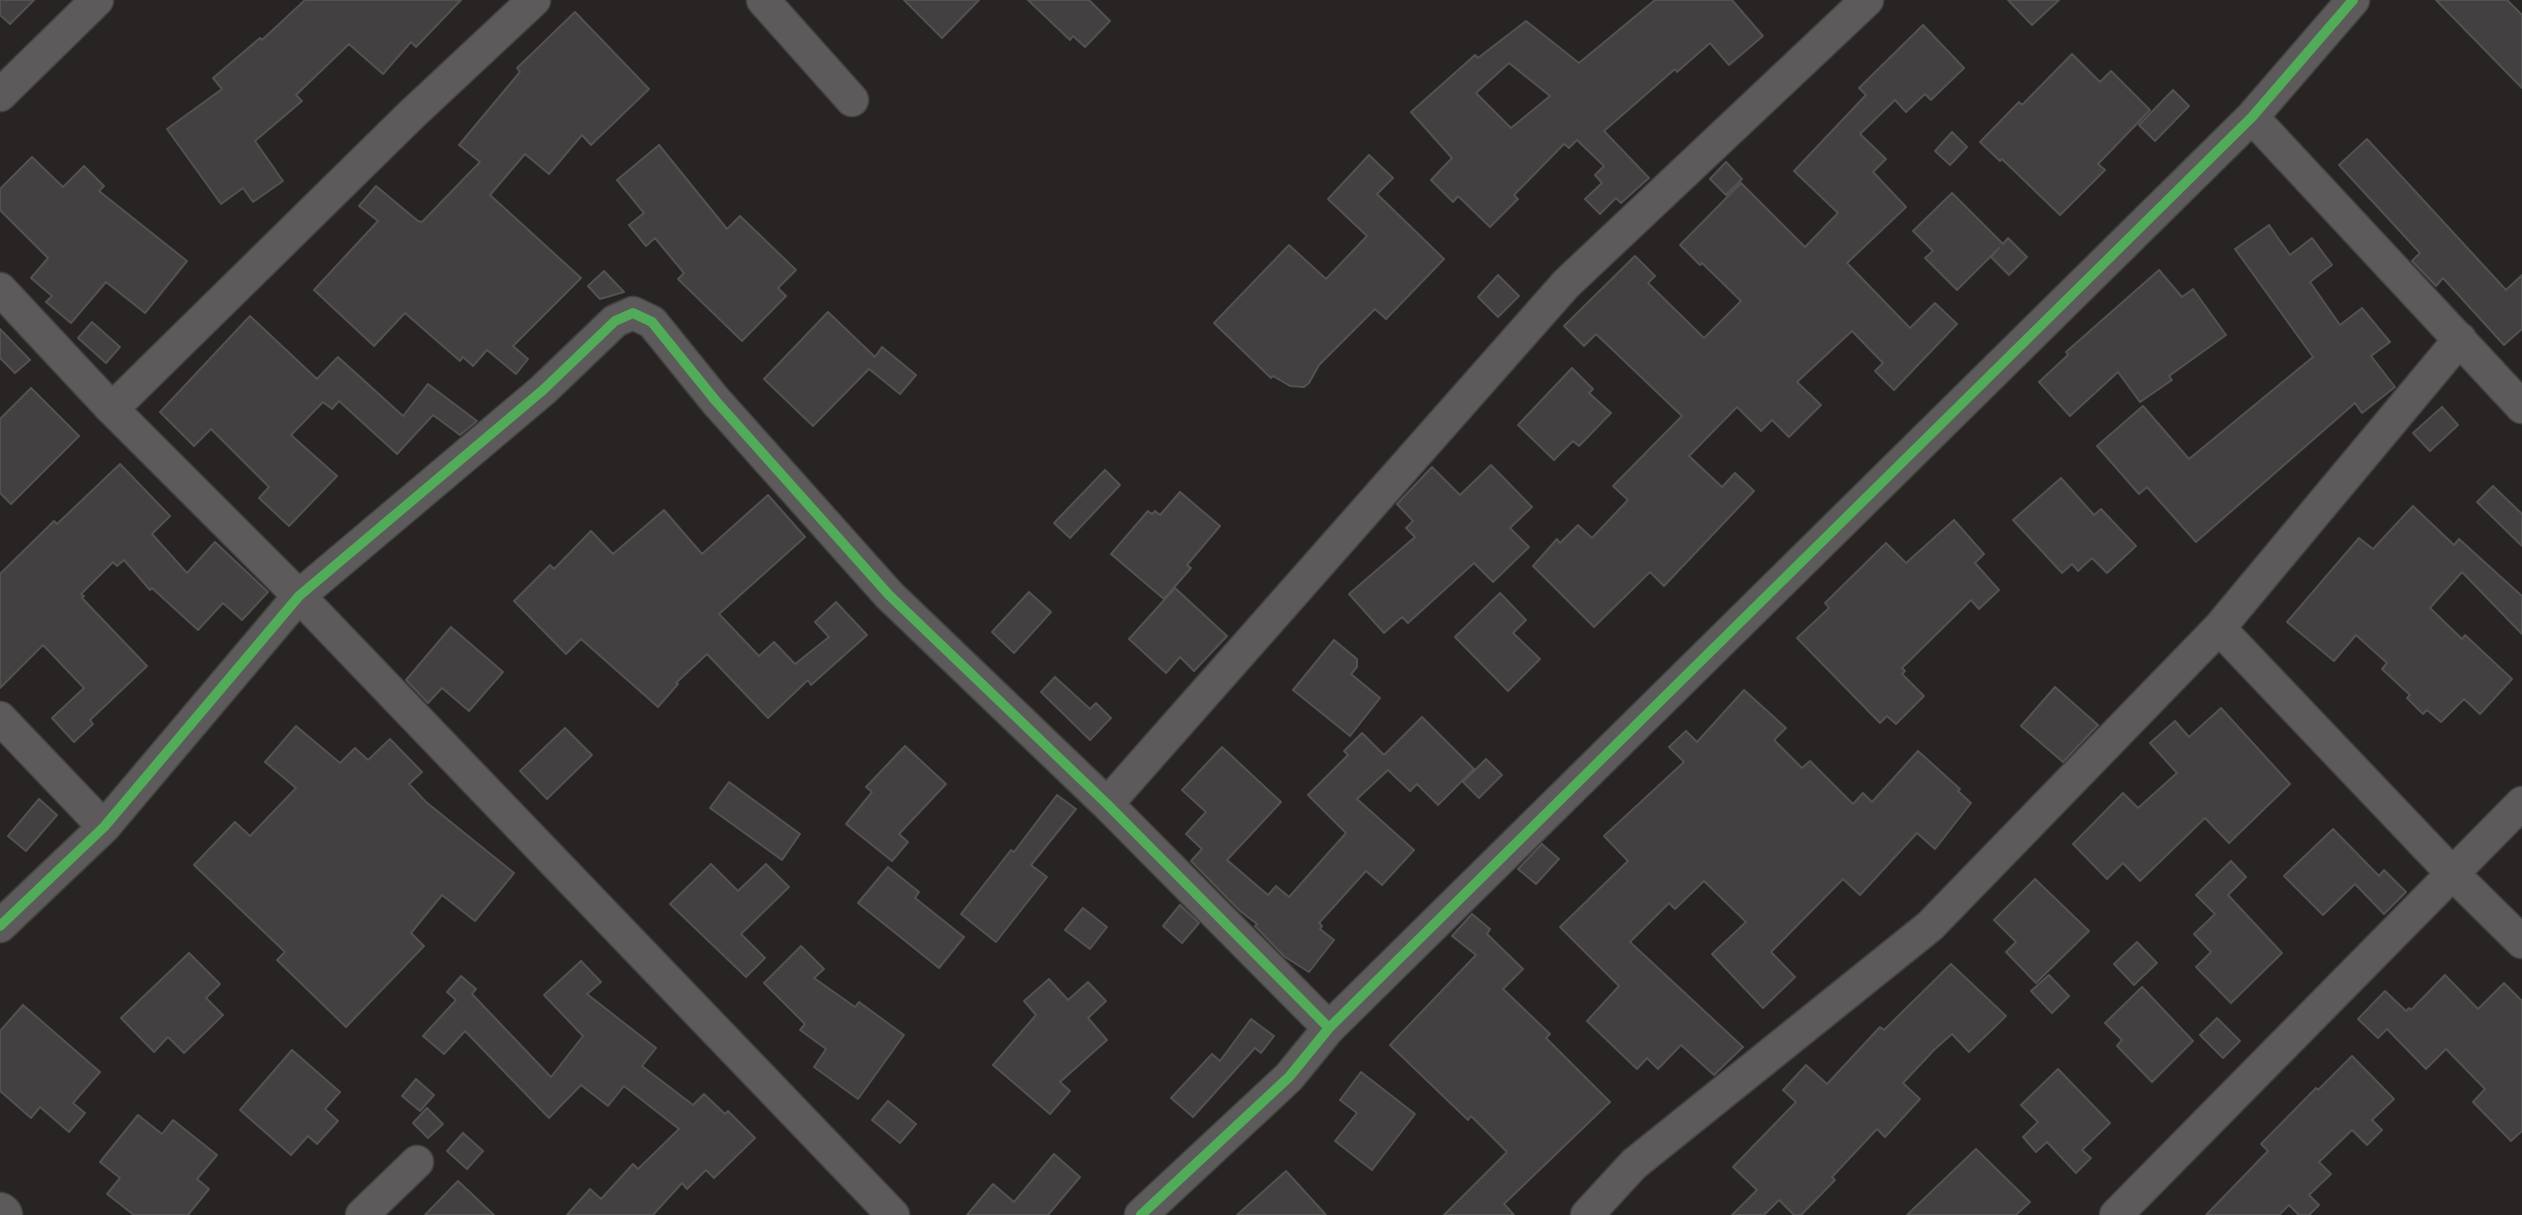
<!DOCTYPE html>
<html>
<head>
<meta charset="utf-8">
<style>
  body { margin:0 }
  canvas { display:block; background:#282424 }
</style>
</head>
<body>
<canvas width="2522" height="1215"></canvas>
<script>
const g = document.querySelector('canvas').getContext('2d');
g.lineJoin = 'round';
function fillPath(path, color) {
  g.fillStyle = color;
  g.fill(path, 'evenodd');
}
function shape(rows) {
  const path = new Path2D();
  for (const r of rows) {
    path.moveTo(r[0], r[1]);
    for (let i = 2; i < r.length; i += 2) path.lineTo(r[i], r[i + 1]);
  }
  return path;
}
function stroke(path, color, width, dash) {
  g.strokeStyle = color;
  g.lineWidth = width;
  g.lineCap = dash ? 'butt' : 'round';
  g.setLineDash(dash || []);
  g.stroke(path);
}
const building = shape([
  [0,0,34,0,10,24,0,15,0,0],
  [305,0,461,0,416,47,411,42,383,74,349,44,296,95,302,101,255,141,283,181,253,202,243,188,221,204,167,129,222,89,213,78,260,38,262,40,305,0],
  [904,0,979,0,942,38,904,0],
  [1028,0,1089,0,1110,21,1085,47,1073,36,1070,40,1028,0],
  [1655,0,1732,0,1763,36,1729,65,1710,43,1677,72,1675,69,1604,131,1649,178,1621,203,1616,198,1600,214,1585,199,1602,183,1595,175,1604,166,1577,140,1569,148,1564,144,1514,195,1518,199,1490,227,1458,196,1453,202,1431,180,1452,158,1411,112,1475,55,1478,58,1526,21,1579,63,1655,0],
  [1509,63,1550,96,1511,128,1476,93,1509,63],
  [2008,0,2059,0,2032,25,2008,0],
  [2436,0,2507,0,2522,15,2522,88,2436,0],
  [575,12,649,89,591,145,582,135,549,174,525,154,490,195,581,278,513,346,528,359,516,374,487,350,473,366,463,357,460,361,405,313,374,346,314,290,378,221,359,206,376,186,418,221,422,222,480,162,459,145,520,72,517,68,575,12],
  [1923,25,1964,68,1931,100,1925,94,1906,112,1895,100,1860,134,1886,159,1873,172,1906,207,1847,263,1910,328,1935,303,1957,324,1894,390,1875,371,1883,363,1852,331,1797,382,1821,405,1789,437,1772,420,1761,431,1737,407,1689,456,1722,487,1735,473,1754,491,1664,586,1650,572,1594,627,1533,566,1557,539,1560,543,1578,525,1592,538,1628,500,1613,486,1682,416,1596,334,1584,346,1564,326,1635,256,1655,276,1648,283,1704,338,1741,301,1702,263,1700,265,1680,245,1741,183,1805,247,1838,213,1794,171,1866,95,1859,88,1923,25],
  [2072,54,2100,82,2111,71,2150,110,2098,164,2105,170,2060,215,2002,159,2000,161,1980,142,2019,102,2022,105,2072,54],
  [2173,90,2189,106,2155,141,2139,125,2173,90],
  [1952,132,1967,147,1950,165,1935,151,1952,132],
  [2367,139,2506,290,2522,275,2522,329,2504,345,2443,278,2436,286,2412,261,2420,253,2339,165,2367,139],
  [659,145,727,229,740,216,796,270,778,288,786,296,742,341,678,279,684,273,655,238,646,246,629,225,644,213,617,180,659,145],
  [1369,155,1393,178,1377,194,1444,259,1386,319,1375,309,1319,365,1309,383,1304,387,1290,386,1273,376,1271,378,1214,323,1289,245,1326,279,1367,236,1328,199,1369,155],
  [32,157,63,187,84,166,104,186,99,191,187,261,145,313,106,282,71,323,46,302,52,296,31,278,48,258,0,210,0,189,32,157],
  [1726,162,1742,179,1726,195,1710,179,1726,162],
  [1952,193,2003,244,2008,238,2027,257,2009,275,1991,257,1999,248,1957,290,1925,258,1933,251,1913,231,1952,193],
  [2269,225,2290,255,2312,238,2332,265,2310,282,2340,325,2362,308,2390,342,2371,356,2395,387,2362,413,2355,403,2196,542,2147,487,2139,494,2097,446,2143,406,2189,459,2313,357,2235,249,2269,225],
  [2159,270,2182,297,2193,289,2226,335,2169,376,2172,380,2140,402,2118,372,2070,416,2039,382,2068,355,2066,352,2159,270],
  [604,271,624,292,600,299,588,286,604,271],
  [1498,275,1519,296,1498,317,1478,297,1498,275],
  [828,312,875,357,882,347,916,375,900,394,869,369,813,426,764,379,828,312],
  [250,316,317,379,338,357,403,416,428,384,477,421,460,435,433,415,397,454,339,401,332,409,323,402,291,435,337,476,289,526,259,498,269,487,211,429,194,446,160,412,250,316],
  [92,322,120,347,106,363,78,338,92,322],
  [0,329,30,360,15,373,0,358,0,329],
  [1572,368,1593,389,1589,393,1611,413,1579,446,1573,441,1554,460,1518,425,1572,368],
  [31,388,79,436,11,504,0,493,0,419,31,388],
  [2442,407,2458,425,2430,451,2413,433,2442,407],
  [120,464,170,516,152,534,187,573,215,542,268,592,242,620,223,603,198,630,152,588,150,590,124,560,117,566,113,562,81,594,84,596,82,598,147,666,90,720,93,724,74,742,52,718,84,688,43,645,0,688,0,574,54,521,57,524,120,464],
  [1491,465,1532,507,1510,528,1529,547,1493,582,1474,563,1408,623,1402,617,1384,633,1349,594,1415,537,1406,528,1413,521,1397,504,1432,467,1460,495,1491,465],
  [1105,470,1120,485,1070,538,1054,523,1105,470],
  [2061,478,2094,515,2101,509,2136,546,2107,573,2092,558,2078,571,2072,564,2062,573,2013,520,2061,478],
  [2493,486,2522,514,2522,546,2477,502,2493,486],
  [1180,492,1220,526,1187,565,1191,568,1164,599,1111,554,1148,511,1152,514,1155,511,1160,515,1180,492],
  [768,495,805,537,719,614,759,656,774,642,795,664,829,637,815,622,836,602,867,635,811,685,808,680,768,718,707,654,676,683,678,684,658,707,581,639,566,654,514,601,550,565,554,569,591,531,613,554,664,510,702,554,768,495],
  [2413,506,2454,545,2459,539,2522,596,2522,634,2462,572,2430,608,2462,639,2465,635,2512,679,2480,714,2464,699,2441,722,2427,710,2423,714,2407,698,2410,695,2382,669,2387,663,2356,635,2334,661,2287,622,2359,538,2373,549,2413,506],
  [1954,520,1984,554,1975,563,1999,590,1979,609,1971,600,1902,668,1905,671,1902,674,1924,696,1896,724,1887,716,1880,723,1797,638,1829,608,1825,603,1886,543,1906,563,1954,520],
  [1175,588,1227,636,1194,671,1180,657,1166,673,1129,639,1175,588],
  [1029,592,1051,612,1014,653,992,632,1029,592],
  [1500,593,1526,620,1513,633,1540,659,1508,691,1455,637,1500,593],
  [451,627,503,672,469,711,442,688,428,703,406,680,451,627],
  [1334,640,1357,659,1357,667,1351,674,1380,698,1350,736,1293,690,1334,640],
  [1055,677,1090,709,1096,703,1111,718,1090,740,1041,692,1055,677],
  [2055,687,2098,725,2063,762,2021,726,2055,687],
  [1744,690,1786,728,1774,740,1802,768,1810,761,1853,804,1863,793,1872,802,1918,751,1960,789,1958,791,1971,803,1935,849,1917,833,1860,895,1843,879,1771,952,1795,977,1763,1008,1712,954,1746,922,1704,881,1675,909,1669,903,1630,942,1743,1047,1714,1075,1681,1045,1658,1069,1647,1058,1637,1069,1587,1021,1619,986,1560,927,1628,861,1604,836,1684,762,1669,747,1686,731,1697,742,1744,690],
  [2221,708,2290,784,2229,843,2205,818,2140,881,2123,863,2107,879,2073,844,2123,793,2138,808,2177,773,2150,743,2175,721,2189,737,2221,708],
  [1422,717,1474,769,1438,805,1417,784,1410,791,1388,770,1357,799,1414,850,1382,885,1366,871,1319,923,1322,926,1320,929,1334,940,1309,972,1285,957,1255,926,1257,924,1240,911,1191,861,1202,849,1186,834,1206,812,1182,790,1222,747,1281,802,1227,860,1268,895,1276,886,1289,897,1346,833,1308,795,1348,755,1344,751,1362,733,1384,755,1422,717],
  [296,726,340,763,355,748,368,760,390,739,422,772,409,784,426,802,514,873,475,921,442,895,411,933,424,946,346,1027,277,960,285,952,194,865,235,822,250,836,296,788,265,762,296,726],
  [565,728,592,755,547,799,520,771,565,728],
  [905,746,946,784,899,834,908,842,892,861,846,824,872,792,866,787,905,746],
  [1486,759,1502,775,1479,798,1463,782,1486,759],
  [729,782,800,834,782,860,710,808,729,782],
  [1057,795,1076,809,1031,865,1047,877,996,942,961,914,1011,850,1014,852,1057,795],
  [39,799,57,815,26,851,8,836,39,799],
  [2333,829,2379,876,2384,870,2406,892,2384,914,2355,884,2323,915,2284,876,2333,829],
  [1542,844,1559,859,1536,884,1518,869,1542,844],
  [2231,861,2246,877,2228,895,2282,953,2231,1003,2196,967,2211,952,2194,934,2215,914,2196,895,2231,861],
  [711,864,738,891,766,864,789,887,741,934,765,958,746,977,670,904,711,864],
  [888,867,919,892,915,898,964,937,939,968,858,903,888,867],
  [2035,879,2089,931,2036,983,2006,952,2016,942,1994,920,2035,879],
  [1180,905,1199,923,1182,943,1163,926,1180,905],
  [1083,908,1107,927,1090,949,1065,930,1083,908],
  [1472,914,1490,929,1487,934,1523,969,1503,989,1550,1034,1546,1038,1610,1102,1504,1204,1514,1215,1444,1215,1507,1152,1471,1116,1468,1120,1390,1045,1476,955,1452,936,1472,914],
  [2137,942,2157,963,2134,985,2114,964,2137,942],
  [801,946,824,969,814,978,855,1007,859,1002,904,1035,858,1099,814,1067,826,1049,800,1030,805,1024,764,983,801,946],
  [189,953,220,984,206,998,223,1015,184,1053,168,1037,154,1052,121,1018,189,953],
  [581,961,601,982,587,994,656,1048,642,1066,693,1105,704,1094,725,1114,728,1111,755,1138,714,1178,706,1170,687,1189,682,1183,653,1215,567,1215,590,1189,601,1199,633,1164,638,1169,679,1129,624,1086,608,1106,581,1085,549,1118,465,1031,444,1054,423,1036,456,1000,447,992,461,976,476,989,472,994,551,1077,583,1036,544,995,581,961],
  [1951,964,2006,1016,1969,1052,1952,1034,1935,1049,1903,1083,1920,1099,1885,1137,1877,1129,1832,1177,1835,1180,1801,1215,1794,1215,1779,1200,1764,1215,1732,1215,1757,1190,1733,1167,1796,1102,1783,1090,1806,1065,1827,1084,1880,1027,1884,1030,1951,964],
  [2049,975,2069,996,2052,1013,2031,991,2049,975],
  [2445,975,2478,1009,2504,983,2522,1001,2522,1131,2511,1141,2473,1102,2485,1089,2446,1049,2426,1069,2387,1029,2378,1038,2358,1019,2385,991,2406,1011,2409,1008,2411,1010,2445,975],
  [1049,979,1068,1000,1088,982,1106,1001,1088,1018,1107,1040,1060,1082,1070,1091,1050,1114,993,1065,1036,1015,1024,1001,1049,979],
  [2142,987,2193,1041,2152,1082,2117,1046,2122,1040,2105,1023,2142,987],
  [23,1005,100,1072,73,1103,85,1113,69,1132,40,1107,31,1118,0,1091,0,1031,23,1005],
  [2217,1018,2240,1041,2223,1058,2200,1035,2217,1018],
  [1251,1019,1274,1036,1261,1053,1255,1048,1193,1117,1171,1098,1212,1054,1220,1061,1251,1019],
  [292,1050,340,1092,325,1109,338,1121,317,1144,308,1136,291,1155,240,1110,292,1050],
  [2352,1056,2394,1099,2372,1120,2382,1130,2367,1145,2352,1130,2319,1162,2331,1174,2309,1195,2319,1205,2309,1215,2299,1215,2289,1205,2279,1215,2206,1215,2268,1151,2261,1144,2316,1088,2318,1090,2352,1056],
  [2058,1069,2110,1123,2082,1150,2091,1158,2076,1173,2047,1142,2036,1152,2023,1137,2038,1122,2021,1105,2058,1069],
  [1361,1072,1415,1114,1372,1170,1335,1141,1357,1113,1340,1100,1361,1072],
  [416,1079,434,1095,420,1111,402,1096,416,1079],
  [888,1101,916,1124,900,1143,872,1120,888,1101],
  [427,1108,443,1124,428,1138,413,1123,427,1108],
  [138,1115,162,1134,173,1120,217,1155,197,1179,209,1189,188,1215,134,1215,107,1194,120,1178,100,1162,138,1115],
  [463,1133,483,1151,467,1169,447,1151,463,1133],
  [1976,1149,2030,1202,2016,1215,1907,1215,1976,1149],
  [1054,1154,1080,1177,1048,1215,967,1215,993,1184,1014,1202,1054,1154],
  [1286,1171,1326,1215,1237,1215,1286,1171],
  [458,1181,494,1215,425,1215,458,1181]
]);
fillPath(building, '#424040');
stroke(building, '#545151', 2);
const minor = shape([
  [763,0,852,100],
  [0,95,97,0],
  [2252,117,2522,407],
  [0,289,112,409,299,596,893,1215],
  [112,409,411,115,534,0],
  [2219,628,2452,873,2522,942],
  [0,718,104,827],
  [1107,804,1566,284,1867,0],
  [0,926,104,827,299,596,543,390,615,321,633,313,652,322,715,400,889,595,1107,804,1329,1028],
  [362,1215,417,1162],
  [1141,1215,1289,1077,1329,1028,2252,117,2353,0],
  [1587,1215,1634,1164,1930,926,2219,628,2460,339],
  [2116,1215,2522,803]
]);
const tertiary = shape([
  [0,1213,2,1215]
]);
stroke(minor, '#444141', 35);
stroke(tertiary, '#444141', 43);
stroke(minor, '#5c5a5a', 32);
stroke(tertiary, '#5c5a5a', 40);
stroke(shape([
  [0,926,104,827,299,596,543,390,615,321,633,313,652,322,715,400,889,595,1107,804,1329,1028],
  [1141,1215,1289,1077,1329,1028,2252,117,2353,0]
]), '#51ab58', 10);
</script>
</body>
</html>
